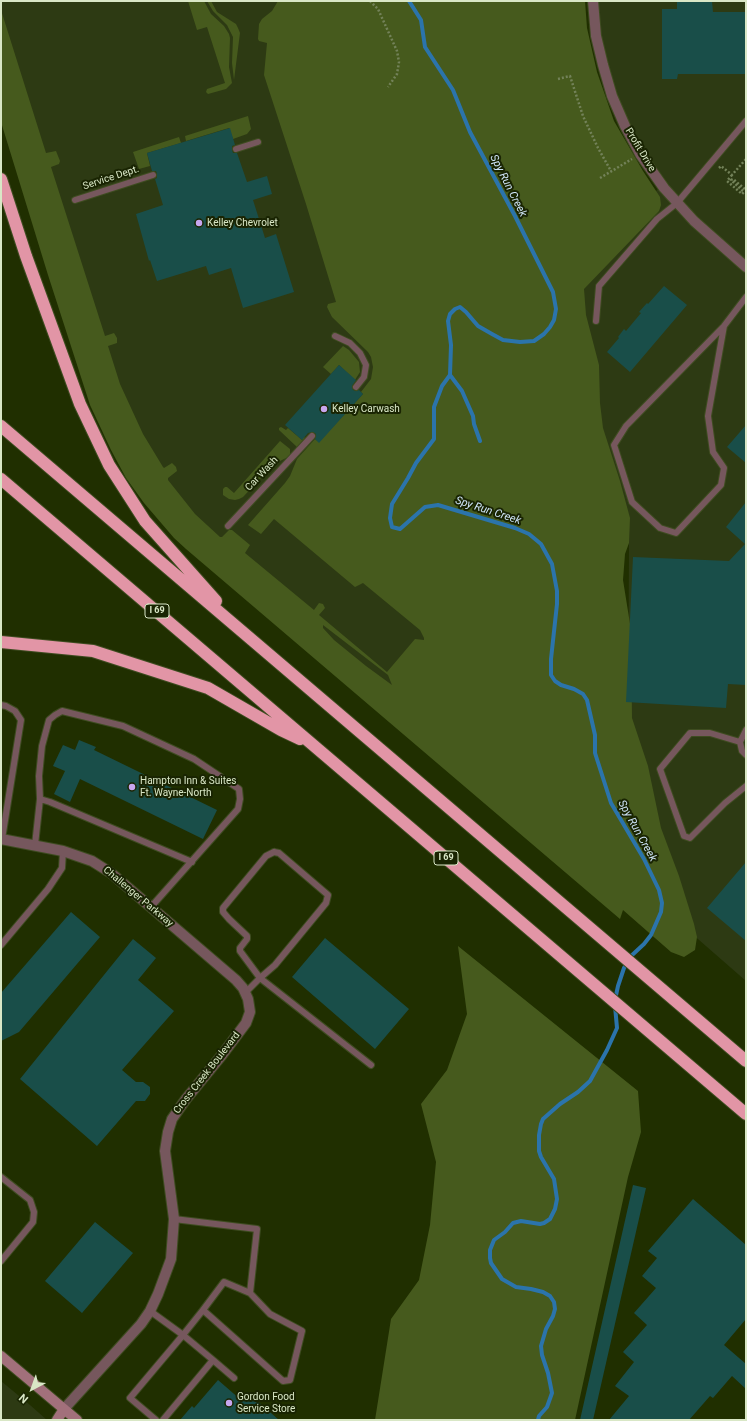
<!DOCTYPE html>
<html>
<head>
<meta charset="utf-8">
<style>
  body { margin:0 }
  #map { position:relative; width:747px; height:1421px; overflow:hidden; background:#202f00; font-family:Roboto,sans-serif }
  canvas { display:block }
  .frame { position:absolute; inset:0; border:2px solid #d9e7c6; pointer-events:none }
  .north { position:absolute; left:12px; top:1369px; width:40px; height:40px; -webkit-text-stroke:3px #192402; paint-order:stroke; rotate:221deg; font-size:11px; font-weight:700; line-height:16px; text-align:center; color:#d9e7c6 }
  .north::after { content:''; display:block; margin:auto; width:14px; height:18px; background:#d9e7c6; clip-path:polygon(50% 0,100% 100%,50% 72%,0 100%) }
</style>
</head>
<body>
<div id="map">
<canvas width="747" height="1421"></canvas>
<div class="frame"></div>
<div class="north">N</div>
</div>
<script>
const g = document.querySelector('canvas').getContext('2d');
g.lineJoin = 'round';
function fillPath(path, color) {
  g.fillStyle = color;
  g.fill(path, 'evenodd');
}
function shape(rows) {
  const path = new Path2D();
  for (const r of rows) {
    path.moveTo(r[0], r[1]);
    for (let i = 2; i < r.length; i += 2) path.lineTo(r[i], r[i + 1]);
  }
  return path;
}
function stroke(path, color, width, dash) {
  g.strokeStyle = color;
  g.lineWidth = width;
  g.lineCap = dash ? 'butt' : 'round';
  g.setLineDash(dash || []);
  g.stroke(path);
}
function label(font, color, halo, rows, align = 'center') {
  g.font = font + ' Roboto,sans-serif';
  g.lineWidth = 4;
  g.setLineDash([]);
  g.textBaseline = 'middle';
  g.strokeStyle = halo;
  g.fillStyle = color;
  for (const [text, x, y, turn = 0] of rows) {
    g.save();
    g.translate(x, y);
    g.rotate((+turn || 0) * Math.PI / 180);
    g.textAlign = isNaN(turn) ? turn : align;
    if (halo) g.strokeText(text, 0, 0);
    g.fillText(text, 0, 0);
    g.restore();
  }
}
fillPath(shape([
  [1,1,578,1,593,84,651,196,666,181,623,121,595,20,595,1,746,1,746,981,675,919,628,736,629,543,572,339,620,874,173,518,1,94],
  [1,1381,30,1405,47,1420,1,1420]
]), '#2d3a13');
fillPath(shape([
  [188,1,204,1,211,14,224,26,229,34,230,38,229,67,232,83,226,89,208,94,206,92,207,89,225,83,207,27,197,30],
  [207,1,211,1,217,12,236,24,238,28,240,33,234,80,232,63,233,37,227,25,213,11],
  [278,1,585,1,587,28,597,72,614,121,643,171,660,197,661,205,659,211,584,289,586,315,599,365,600,403,603,428,620,481,630,518,629,543,625,554,623,580,631,630,632,718,648,766,661,828,679,876,694,924,697,937,695,950,684,957,671,952,623,910,620,919,186,549,174,538,144,503,126,478,111,450,90,405,48,275,1,122,1,10,46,153,56,151,60,161,59,164,51,167,105,336,114,333,117,338,117,343,108,346,120,384,143,434,163,467,164,468,172,463,176,467,177,471,168,478,168,480,195,514,220,537,222,537,229,530,232,530,250,545,245,553,314,610,319,603,323,604,325,608,319,615,387,672,415,639,424,640,424,638,420,630,363,583,355,587,274,519,261,534,248,525,285,483,290,476,297,459,315,439,319,442,363,394,361,392,371,379,373,367,371,357,368,352,332,317,327,307,328,304,336,302,306,204,264,75,267,43,259,41,258,39,259,24,262,19,272,11],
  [323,625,388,675,392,685,366,666,334,640,323,628],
  [248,116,251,129,247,134,233,139,229,128,186,141,185,136],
  [179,137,181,143,147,153,150,166,139,169,133,152],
  [343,346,349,350,359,362,360,372,355,380,339,365,331,374,323,367],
  [281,427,286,430,288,428,302,440,304,437,305,438,297,447,279,430,279,428],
  [280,441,290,449,290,456,274,464,243,497,239,499,235,500,229,499,223,495,223,489,225,487,227,487,234,493],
  [458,946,638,1091,641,1132,628,1177,575,1420,375,1420,391,1319,419,1280,430,1225,436,1162,421,1104,447,1070,467,1014]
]), '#465a1d');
stroke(shape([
  [409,1,421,20,425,47,453,90,470,132,515,216,553,292,556,309,554,320,550,327,544,334,534,341,520,342,503,340,492,334,478,326,466,312,460,307,455,309,450,314,448,321,451,345,450,375,462,391,473,416,474,424,480,441],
  [450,375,442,386,434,407,434,439,416,463,408,478,392,504,390,518,392,527,400,529,425,507,438,505,515,528,529,534,541,544,552,564,557,591,557,604,551,659,551,675,555,681,561,685,574,689,583,694,587,700,595,735,595,753,611,803,644,859,659,890,662,903,661,912,651,935,644,944,630,957,624,968,618,986,615,1000],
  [538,1420,539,1416,547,1407,552,1393,548,1373,542,1355,541,1346,546,1329,553,1316,555,1309,554,1302,550,1296,543,1292,531,1289,516,1287,502,1279,491,1263,490,1258,490,1250,494,1240,505,1232,513,1223,521,1221,540,1224,544,1223,550,1219,555,1209,557,1199,554,1179,541,1157,539,1151,539,1135,541,1124,543,1119,560,1104,578,1092,590,1081,607,1050,617,1028,615,1006]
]), '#2b74ab', 4);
fillPath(shape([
  [677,1,712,1,713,12,746,12,746,74,678,74,677,79,662,79,662,9,677,9],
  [230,128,235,145,232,146,232,150,233,153,237,153,247,182,267,176,272,194,253,200,265,238,276,234,294,292,243,308,231,268,209,275,206,266,157,281,150,260,149,261,136,214,163,205,155,179,157,178,157,174,156,171,152,171,147,153],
  [664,286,687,305,630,372,607,352,619,338,618,337,624,329,626,331,641,313,639,312,647,303,648,304],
  [339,365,356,380,352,386,353,390,356,391,359,390,363,394,319,443,315,439,316,434,313,432,308,433,302,440,285,425],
  [746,425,746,463,727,447],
  [746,502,746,685,728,684,726,708,626,702,633,557,729,561,745,544,726,527],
  [79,740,96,747,94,750,217,810,203,839,80,779,70,802,54,794,65,771,53,766,63,745,75,750],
  [746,862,746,941,707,908],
  [71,912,100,937,19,1032,1,1041,1,993],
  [325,938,409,1009,375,1049,292,977],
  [133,939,156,958,138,980,174,1011,122,1070,136,1082,143,1082,150,1087,150,1094,145,1101,136,1101,97,1146,20,1079],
  [633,1185,646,1188,593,1420,580,1420],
  [693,1199,746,1245,746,1319,724,1345,746,1364,746,1389,732,1376,713,1398,710,1396,689,1420,609,1420,629,1396,615,1386,634,1362,623,1352,647,1325,634,1313,656,1288,642,1276,657,1258,648,1251],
  [95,1222,133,1253,82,1313,45,1281],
  [218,1380,241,1400,247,1392,279,1420,180,1420,192,1406,194,1408]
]), '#194e49');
const lane = shape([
  [236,149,258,142],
  [75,200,153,175],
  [596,321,599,286,657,219,677,203,746,121],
  [724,326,708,416,713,452,724,468,721,485,676,533,660,528,632,502,614,445,626,426,724,326,746,297],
  [335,336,350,343,360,353,366,365,364,377,356,387],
  [228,526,312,436],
  [1,705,6,706,15,711,21,720,2,839],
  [746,730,740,742,742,751,746,755],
  [740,742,710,733,690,733,660,769,684,836,690,838,725,803,746,786],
  [40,799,50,802,192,862],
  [35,845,40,799,39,776,42,746,49,720,55,715,62,711,123,726,194,759,239,789,240,799,238,809,151,907],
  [274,852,279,853,328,895,326,903,275,965,260,978,240,951,240,948,247,939,247,936,229,919,223,912,223,908,266,856,274,852],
  [1,945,48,889,62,868,63,851],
  [245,993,260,978,371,1065],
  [1,1177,30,1200,34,1212,33,1222,1,1261],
  [174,1219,257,1229,250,1293],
  [150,1311,183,1335,130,1398,156,1420],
  [213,1360,234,1378],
  [163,1420,213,1360,183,1335,203,1310,283,1381,290,1380,302,1331,270,1314,250,1293,224,1282,203,1310]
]);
const street = shape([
  [593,1,596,36,603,65,612,96,625,126,640,154,664,188,694,221,746,267],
  [1,839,63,851,92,861,111,873,236,980,243,988,248,999,250,1012,246,1023,222,1055,186,1099,172,1119,168,1132,165,1151,174,1219,171,1259,158,1294,150,1311,141,1324,64,1409]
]);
const secondary = shape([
  [1,1356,77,1420],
  [57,1420,64,1409]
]);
const highway = shape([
  [1,179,26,256,80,404,109,465,145,521,216,601],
  [1,426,746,1061],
  [1,479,746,1114],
  [1,642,93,651,208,688,281,730,300,739]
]);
stroke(lane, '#3e4c20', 8);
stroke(street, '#3e4c20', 12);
stroke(secondary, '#3e4c20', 12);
stroke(highway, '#3e4c20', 14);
stroke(shape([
  [370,1,378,9,397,51,399,62,397,74,388,87],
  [558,79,570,76,583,116,598,148,611,171],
  [719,168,721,166,732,175,746,159],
  [732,175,727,181,742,194,744,192,731,180,733,179,746,190],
  [600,178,632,159]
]), '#738259', 2.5, [2, 2]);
stroke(lane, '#76575d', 6);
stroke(street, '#76575d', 10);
stroke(secondary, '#a2707b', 10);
stroke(highway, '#e295a6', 12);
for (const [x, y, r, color] of [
  [199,223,4,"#c8a6ef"],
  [324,409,4,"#c8a6ef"],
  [132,787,4,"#c8a6ef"],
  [229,1403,4,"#c8a6ef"]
]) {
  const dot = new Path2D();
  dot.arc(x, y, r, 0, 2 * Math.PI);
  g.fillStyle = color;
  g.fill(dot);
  stroke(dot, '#192402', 1.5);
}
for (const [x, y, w] of [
  [157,611,24],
  [446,858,24]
]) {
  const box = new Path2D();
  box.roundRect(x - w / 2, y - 7, w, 14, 3);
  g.fillStyle = '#192402';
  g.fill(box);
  stroke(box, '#d9e7c6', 1);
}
label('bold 9px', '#d9e7c6', null, [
  ["I 69",157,611],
  ["I 69",446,858]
]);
label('10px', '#d9e7c6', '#192402', [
  ["Profit Drive",640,150,59],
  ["Service Dept.",111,178,-18],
  ["Car Wash",262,474,-47],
  ["Challenger Parkway",138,897,40],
  ["Cross Creek Boulevard",207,1073,-52]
]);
label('10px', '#d9e7c6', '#192402', [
  ["Kelley Chevrolet",207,223],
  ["Kelley Carwash",332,409],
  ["Hampton Inn & Suites",140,781],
  ["Ft. Wayne-North",140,793],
  ["Gordon Food",237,1397],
  ["Service Store",237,1409]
], 'left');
label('italic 11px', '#cee3f6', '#192402', [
  ["Spy Run Creek",508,186,63],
  ["Spy Run Creek",488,511,18],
  ["Spy Run Creek",637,831,61]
]);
</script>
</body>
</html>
